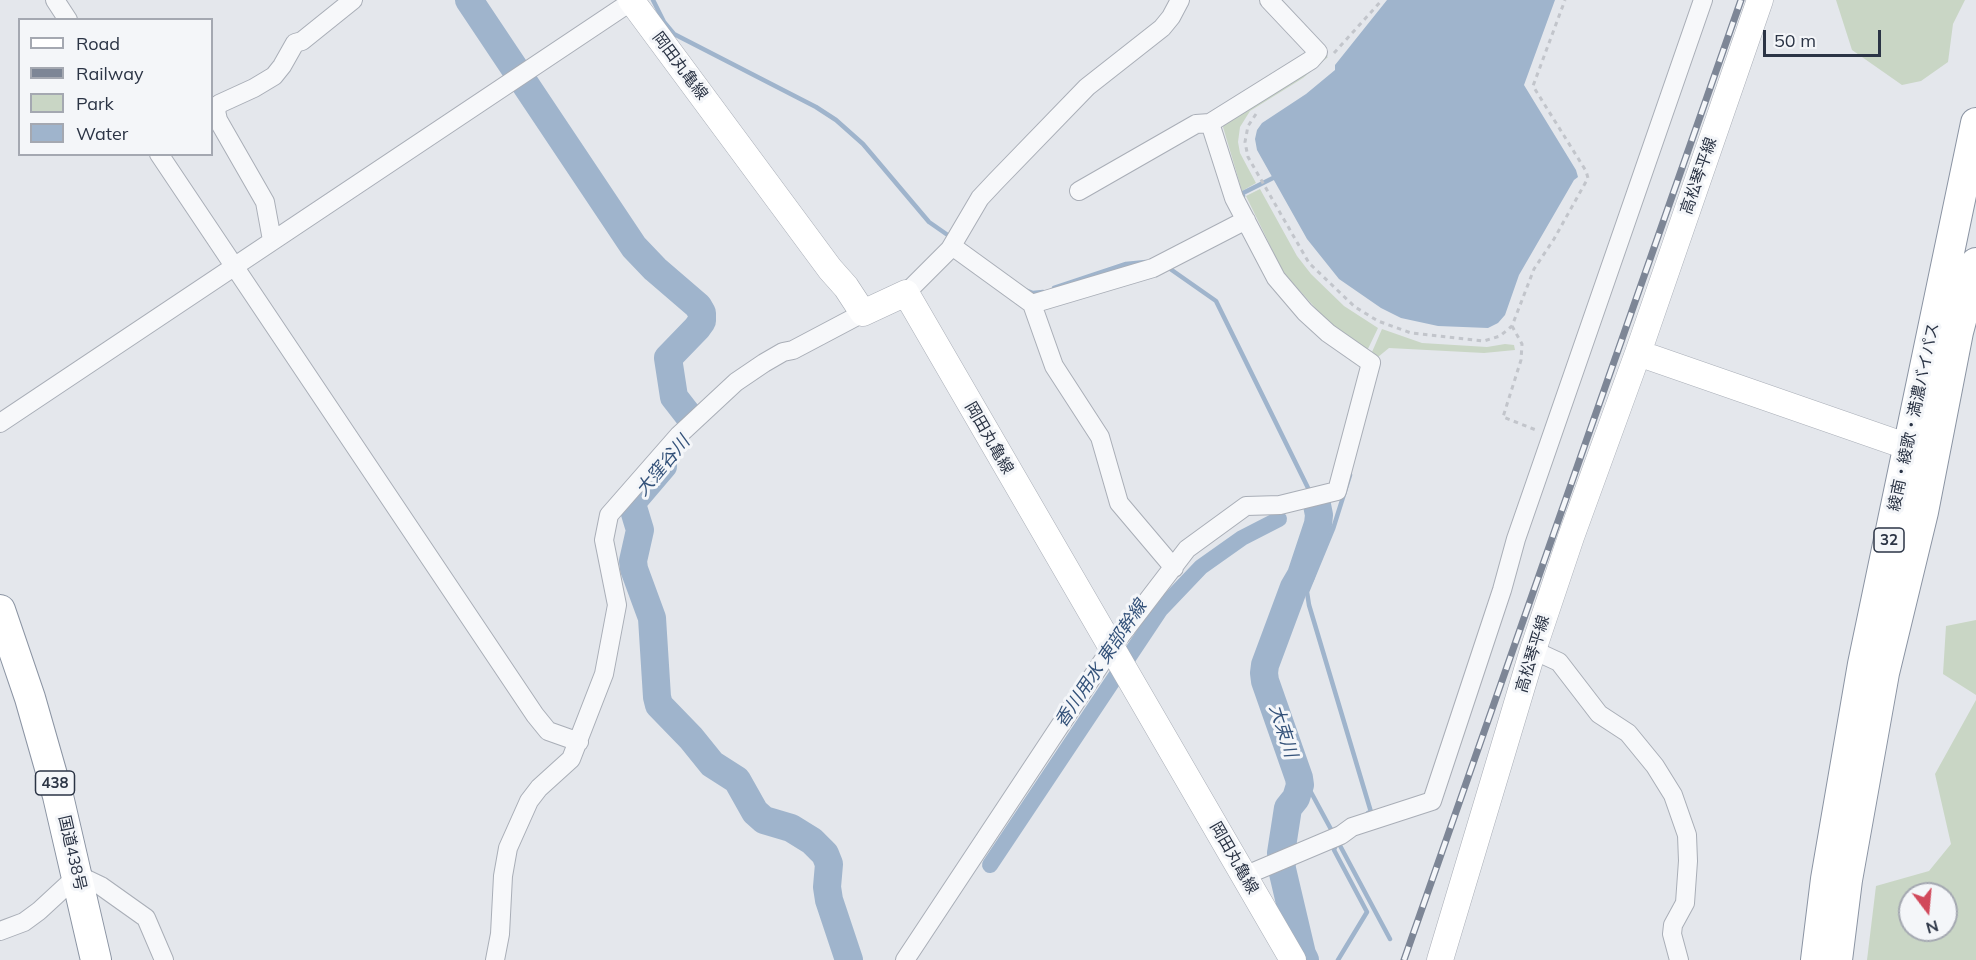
<!DOCTYPE html>
<html>
<head>
<meta charset="utf-8">
<style>
  body { margin:0 }
  #map { position:relative; width:1976px; height:960px; overflow:hidden; background:#e4e7ec; font-family:Mulish,sans-serif }
  canvas { display:block }
  .legend { position:absolute; left:18px; top:18px; width:195px; height:138px; box-sizing:border-box; background:#f4f6f9; border:2px solid #a4a8b1; margin:0; padding:8px 10px; list-style:none; font-size:18px; color:#2b3445 }
  .legend li { display:flex; align-items:center; gap:12px; height:30px }
  .legend b { width:30px; border:2px solid #a4a8b1 }
  .north { position:absolute; left:1898px; top:882px; width:60px; height:60px; box-sizing:border-box; background:#f4f6f9; border:2px solid #a4a8b1; border-radius:50%; rotate:164deg; font-size:16px; font-weight:700; line-height:24px; text-align:center; color:#2b3445 }
  .north::after { content:''; display:block; margin:auto; width:21px; height:27px; background:#d1495b; clip-path:polygon(50% 0,100% 100%,50% 72%,0 100%) }
  .scale { position:absolute; left:1763px; top:30px; width:118px; height:27px; box-sizing:border-box; border:3px solid #2b3445; border-top:0; padding-left:8px; font-size:18px; line-height:21px; white-space:nowrap; color:#2b3445; -webkit-text-stroke:4px #f4f6f9; paint-order:stroke }
</style>
</head>
<body>
<div id="map">
<canvas width="1976" height="960"></canvas>
<ul class="legend">
<li><b style="height:8px;background:#fff"></b>Road</li>
<li><b style="height:8px;background:#7d8696"></b>Railway</li>
<li><b style="height:16px;background:#c9d6c5"></b>Park</li>
<li><b style="height:16px;background:#9fb4cc"></b>Water</li>
</ul>
<div class="north">N</div>
<div class="scale">50 m</div>
</div>
<script>
const g = document.querySelector('canvas').getContext('2d');
g.lineJoin = 'round';
function fillPath(path, color) {
  g.fillStyle = color;
  g.fill(path, 'evenodd');
}
function shape(rows) {
  const path = new Path2D();
  for (const r of rows) {
    path.moveTo(r[0], r[1]);
    for (let i = 2; i < r.length; i += 2) path.lineTo(r[i], r[i + 1]);
  }
  return path;
}
function stroke(path, color, width, dash) {
  g.strokeStyle = color;
  g.lineWidth = width;
  g.lineCap = dash ? 'butt' : 'round';
  g.setLineDash(dash || []);
  g.stroke(path);
}
function label(font, color, halo, rows, align = 'center') {
  g.font = font + ' Mulish,"Noto Sans JP",sans-serif';
  g.lineWidth = 6;
  g.setLineDash([]);
  g.textBaseline = 'middle';
  g.strokeStyle = halo;
  g.fillStyle = color;
  for (const [text, x, y, turn = 0] of rows) {
    g.save();
    g.translate(x, y);
    g.rotate((+turn || 0) * Math.PI / 180);
    g.textAlign = isNaN(turn) ? turn : align;
    if (halo) g.strokeText(text, 0, 0);
    g.fillText(text, 0, 0);
    g.restore();
  }
}
fillPath(shape([
  [1836,0,1965,0,1953,24,1948,62,1921,81,1902,85,1852,50],
  [1326,56,1328,57,1303,78,1250,111,1240,127,1238,142,1240,153,1256,183,1242,191,1223,127,1225,119],
  [1260,189,1297,256,1311,274,1344,306,1378,328,1367,351,1327,321,1283,272,1246,196],
  [1382,329,1422,343,1487,347,1505,344,1514,345,1515,350,1484,353,1389,348,1378,357,1372,352],
  [1976,620,1976,695,1943,674,1946,626],
  [1976,700,1976,960,1867,960,1876,886,1929,871,1951,844,1935,774],
  [1910,894,1946,894,1946,930,1910,930]
]), '#c9d6c5');
fillPath(shape([
  [1387,0,1555,0,1524,85,1576,170,1578,177,1574,180,1519,275,1505,315,1498,323,1488,328,1438,326,1401,318,1381,308,1339,279,1307,239,1257,150,1255,139,1257,130,1262,123,1306,94,1335,70,1335,65]
]), '#9fb4cc');
stroke(shape([
  [653,0,664,22,674,34,816,107,836,120,863,144,929,222,952,238],
  [1243,196,1241,194,1277,176],
  [1166,266,1216,301,1310,492],
  [1054,288,1126,264,1146,262],
  [1025,290,1033,293,1043,292],
  [1350,475,1333,529,1307,592,1309,605,1371,812,1368,813],
  [1318,524,1333,529],
  [1301,575,1298,592,1271,663,1269,677,1306,783,1333,833],
  [1337,840,1390,939],
  [1337,842,1334,850,1367,912,1338,960]
]), '#9fb4cc', 4.5);
stroke(shape([
  [990,865,1160,610,1201,567,1242,538,1279,519]
]), '#9fb4cc', 16);
stroke(shape([
  [469,0,634,247,655,269,698,306,702,313,702,321,697,328,668,358,674,397,688,415],
  [663,466,634,500,633,507,640,530,633,561,634,569,652,618,657,697,659,705,691,738,712,764,737,780,755,812,764,820,791,828,812,841,825,854,829,864,827,887,829,900,849,960],
  [1305,960,1302,954,1282,869,1281,853,1288,808,1296,798,1300,785,1299,778,1265,681,1264,673,1265,665,1294,587,1301,575,1318,524,1319,515,1317,505]
]), '#9fb4cc', 28);
const minor = shape([
  [55,0,68,20],
  [159,154,535,715,548,731,579,742],
  [1079,191,1196,124,1210,123,1311,60,1318,52,1269,0],
  [272,240,265,202,218,120,216,111,219,104,254,88,274,76,282,66,295,43,302,41,353,0],
  [952,246,1032,304],
  [906,293,950,249,980,198,995,182,1087,87,1162,28,1171,17,1180,0],
  [0,423,632,1],
  [1174,568,1119,503,1100,437,1054,366,1032,304,1153,268,1246,220],
  [1533,650,1559,662,1599,714,1628,733,1655,766,1673,795,1687,835,1688,861,1685,903,1673,925,1672,934,1679,960],
  [1244,876,1341,835,1352,827,1432,801,1502,590,1516,539,1703,0],
  [0,931,24,922,39,911,78,875,101,886,146,918,164,960],
  [495,960,500,934,503,876,508,848,529,801,539,788,571,759,604,674,617,605,604,540,609,515,679,435,736,382,764,363,783,352,793,350,863,313],
  [905,960,1112,647,1187,549,1246,506,1280,505,1337,491,1371,363,1328,333,1305,312,1276,278,1234,198,1210,123]
]);
const secondary = shape([
  [631,0,830,269,846,287,863,313,906,293,1293,960],
  [1638,353,1926,453],
  [1440,960,1533,650,1571,537,1638,353,1760,0]
]);
const trunk = shape([
  [0,610,30,698,58,796,96,960],
  [1816,960,1826,879,1863,664,1976,123],
  [1837,960,1847,880,1884,673,1923,512,1958,332,1976,263]
]);
stroke(minor, '#a9aeb7', 20);
stroke(secondary, '#a9aeb7', 27);
stroke(trunk, '#8b94a3', 32);
stroke(shape([
  [1334,53,1382,0],
  [1256,114,1248,126,1245,142,1248,157,1309,263,1355,307,1378,321,1411,333,1484,341,1500,336,1512,326,1534,269,1554,239,1588,178,1586,171,1533,86,1565,0],
  [1512,326,1522,344,1521,360,1503,417,1536,430]
]), '#c2c5cb', 3, [4.5, 4.5]);
stroke(minor, '#f7f8fa', 18);
stroke(secondary, '#fff', 26);
stroke(trunk, '#fff', 30);
const rail = shape([
  [1404,960,1741,0]
]);
stroke(rail, '#7d8696', 7);
stroke(rail, '#f4f6f9', 4.5, [14]);
for (const [x, y, w] of [
  [1889,540,30],
  [55,783,39]
]) {
  const box = new Path2D();
  box.roundRect(x - w / 2, y - 12, w, 24, 4.5);
  g.fillStyle = '#f4f6f9';
  g.fill(box);
  stroke(box, '#2b3445', 1.5);
}
label('bold 15px', '#2b3445', null, [
  ["32",1889,540],
  ["438",55,783]
]);
label('16px', '#2b3445', '#f4f6f9', [
  ["岡田丸亀線",680,66,53],
  ["高松琴平線",1699,176,-71],
  ["綾南・綾歌・満濃バイパス",1914,417,-78],
  ["岡田丸亀線",989,438,60],
  ["高松琴平線",1533,654,-73],
  ["国道438号",72,853,77],
  ["岡田丸亀線",1234,858,60]
]);
label('italic 18px', '#34527a', '#f4f6f9', [
  ["大窪谷川",663,466,-50],
  ["香川用水 東部幹線",1101,664,-56],
  ["大束川",1283,731,72]
]);
</script>
</body>
</html>
